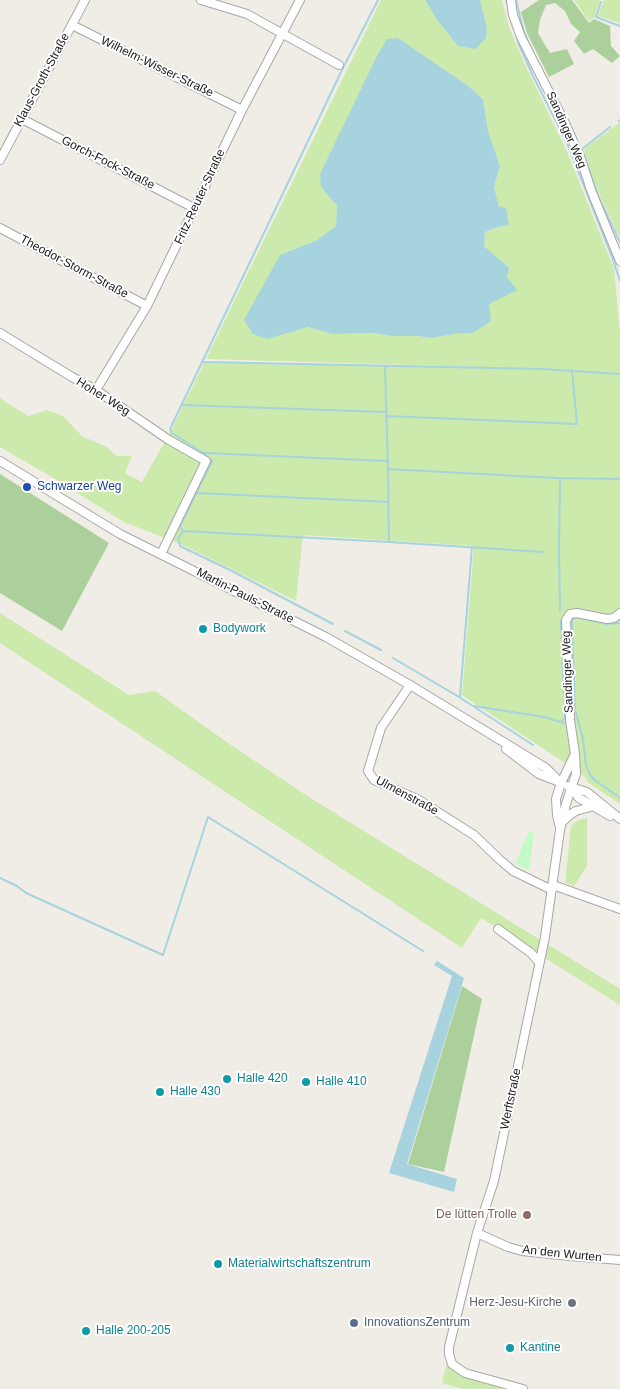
<!DOCTYPE html>
<html>
<head>
<meta charset="utf-8">
<style>
  body { margin:0 }
  canvas { display:block; background:#f0ede6 }
</style>
</head>
<body>
<canvas width="620" height="1389"></canvas>
<script>
const g = document.querySelector('canvas').getContext('2d');
g.lineJoin = 'round';
function fillPath(path, color) {
  g.fillStyle = color;
  g.fill(path, 'evenodd');
}
function shape(rows) {
  const path = new Path2D();
  for (const r of rows) {
    path.moveTo(r[0], r[1]);
    for (let i = 2; i < r.length; i += 2) path.lineTo(r[i], r[i + 1]);
  }
  return path;
}
function stroke(path, color, width, dash) {
  g.strokeStyle = color;
  g.lineWidth = width;
  g.lineCap = dash ? 'butt' : 'round';
  g.setLineDash(dash || []);
  g.stroke(path);
}
function label(font, color, halo, rows, align = 'center') {
  g.font = font + ' Arial,sans-serif';
  g.lineWidth = 4;
  g.setLineDash([]);
  g.textBaseline = 'middle';
  g.strokeStyle = halo;
  g.fillStyle = color;
  for (const [text, x, y, turn = 0] of rows) {
    g.save();
    g.translate(x, y);
    g.rotate((+turn || 0) * Math.PI / 180);
    g.textAlign = isNaN(turn) ? turn : align;
    if (halo) g.strokeText(text, 0, 0);
    g.fillText(text, 0, 0);
    g.restore();
  }
}
fillPath(shape([
  [381,0,425,0,437,20,458,46,487,28,480,0,502,0,509,27,525,65,566,149,614,269,620,333,620,804,589,783,583,775,462,695,474,546,303,535,296,601,183,545,124,522,55,479,0,447,0,398,28,416,47,410,63,416,82,436,107,447,117,456,132,456,125,473,142,482,172,429,204,363,548,369,206,359],
  [398,38,467,85,483,99,488,131,500,166,494,187,499,207,508,225,497,227,485,232,484,246,508,268,507,277,489,304,473,333,454,334,432,338,417,336,393,336,374,333,332,334,308,327,280,255,317,240,336,226,337,206,321,187],
  [574,0,600,0,594,18,589,21],
  [604,0,620,0,620,23,598,16],
  [620,122,620,238,601,198,590,170,584,149],
  [0,613,129,695,155,691,231,745,312,799,620,989,620,1005,481,918,462,948,0,643],
  [587,818,587,866,574,886,565,883,571,826,576,821],
  [447,1362,453,1370,505,1389,463,1389,442,1383]
]), '#cceaac');
fillPath(shape([
  [539,0,572,0,589,23,594,19,610,26,611,46,620,56,612,63,593,49,584,54,574,41,580,32,571,24,565,11,555,3,546,5,540,20,538,33,550,53,567,49,574,64,549,77,527,33,521,12],
  [0,474,109,543,62,631,0,593],
  [462,986,482,999,444,1172,408,1164]
]), '#acd09b');
fillPath(shape([
  [529,831,534,833,529,870,515,864]
]), '#c4fac7');
fillPath(shape([
  [425,0,480,0,487,28,486,38,476,49,458,46,437,20],
  [398,38,467,85,483,99,488,131,500,166,494,187,499,207,506,208,509,225,497,227,485,232,484,246,509,268,507,277,517,290,489,304,491,321,473,333,454,334,432,338,417,336,393,336,374,333,332,334,308,327,267,339,253,334,244,320,280,255,317,240,336,226,337,206,321,187,320,174,376,58,387,39],
  [437,961,464,978,407,1164,457,1179,454,1192,389,1173,452,976,434,965]
]), '#a6d3de');
stroke(shape([
  [506,0,509,10],
  [516,0,524,32,534,55],
  [601,2,596,17,620,26],
  [515,31,519,45,533,76,567,143,612,257,620,281],
  [619,121,620,120],
  [570,126,576,137],
  [610,127,582,149,599,198,620,242],
  [203,362,543,369,620,374],
  [385,366,388,469,389,541],
  [182,405,385,412],
  [386,416,577,424,572,370],
  [205,453,387,461],
  [388,469,555,478,620,479],
  [197,493,389,502],
  [183,531,180,526,212,461,203,453,172,433,170,429,343,68,378,0],
  [560,610,559,553,560,478],
  [561,621,565,717,561,722],
  [620,623,607,624,576,617,572,620,575,709,583,739,586,765,590,775,596,781,620,798],
  [333,624,232,571,180,546,178,539,183,531,389,542,543,552],
  [345,631,381,650],
  [393,658,459,697,533,745],
  [460,697,472,547],
  [474,706,544,717,564,723],
  [0,878,17,886,26,893,163,955,208,817,423,951]
]), '#a6d3de', 2);
const minor = shape([
  [201,0,247,14,339,65],
  [511,0,513,15,521,37,564,121,581,159,591,190,620,261],
  [72,25,242,110],
  [22,119,194,208],
  [0,160,85,0],
  [0,228,147,306],
  [0,333,72,377,96,390,169,440,206,461,161,554],
  [96,390,147,306,242,110,300,0],
  [0,461,120,534,326,637,410,685,546,768,561,783],
  [410,685,381,728,368,771,374,780,417,799,474,835,499,859,513,871,552,890],
  [506,749,539,774,557,781],
  [568,786,587,792,620,819],
  [572,789,579,798,610,816],
  [562,822,571,814,576,811,594,806],
  [560,828,557,815,556,799,561,783,574,756],
  [553,885,620,909],
  [498,929,531,953,538,961,540,962],
  [477,1233,508,1247,522,1251,570,1256,620,1260],
  [523,1389,465,1373,452,1364,449,1354,449,1347,477,1233,494,1181,545,937,560,830,566,804,576,774,575,754,570,720,566,620,570,614,577,613,607,619,614,618,620,613]
]);
stroke(minor, '#a7a7a7', 10);
stroke(minor, '#fff', 8);
for (const [x, y, r, color] of [
  [27,487,5,"#1a4fb4"],
  [203,629,5,"#0f9aa8"],
  [227,1079,5,"#0f9aa8"],
  [306,1082,5,"#0f9aa8"],
  [160,1092,5,"#0f9aa8"],
  [527,1215,5,"#8d6e63"],
  [218,1264,5,"#0f9aa8"],
  [572,1303,5,"#6b7280"],
  [354,1323,5,"#5c6f8a"],
  [86,1331,5,"#0f9aa8"],
  [510,1348,5,"#0f9aa8"]
]) {
  const dot = new Path2D();
  dot.arc(x, y, r, 0, 2 * Math.PI);
  g.fillStyle = color;
  g.fill(dot);
  stroke(dot, '#fff', 2);
}
label('12px', '#202020', '#fff', [
  ["Wilhelm-Wisser-Straße",157,67,26],
  ["Klaus-Groth-Straße",42,80,-62],
  ["Sandinger Weg",566,130,66],
  ["Gorch-Fock-Straße",108,163,27],
  ["Fritz-Reuter-Straße",200,197,-65],
  ["Theodor-Storm-Straße",74,267,28],
  ["Hoher Weg",103,397,32],
  ["Martin-Pauls-Straße",245,596,27],
  ["Sandinger Weg",568,672,-92],
  ["Ulmenstraße",407,796,28],
  ["Werftstraße",511,1099,-78],
  ["An den Wurten",562,1254,6]
]);
label('12px', '#164399', '#fff', [
  ["Schwarzer Weg",37,487]
], 'left');
label('12px', '#0d838f', '#fff', [
  ["Bodywork",213,629],
  ["Halle 420",237,1079],
  ["Halle 410",316,1082],
  ["Halle 430",170,1092],
  ["Materialwirtschaftszentrum",228,1264],
  ["Halle 200-205",96,1331],
  ["Kantine",520,1348]
], 'left');
label('12px', '#785e54', '#fff', [
  ["De lütten Trolle",517,1215]
], 'right');
label('12px', '#5b616d', '#fff', [
  ["Herz-Jesu-Kirche",562,1303]
], 'right');
label('12px', '#4e5e75', '#fff', [
  ["InnovationsZentrum",364,1323]
], 'left');
</script>
</body>
</html>
